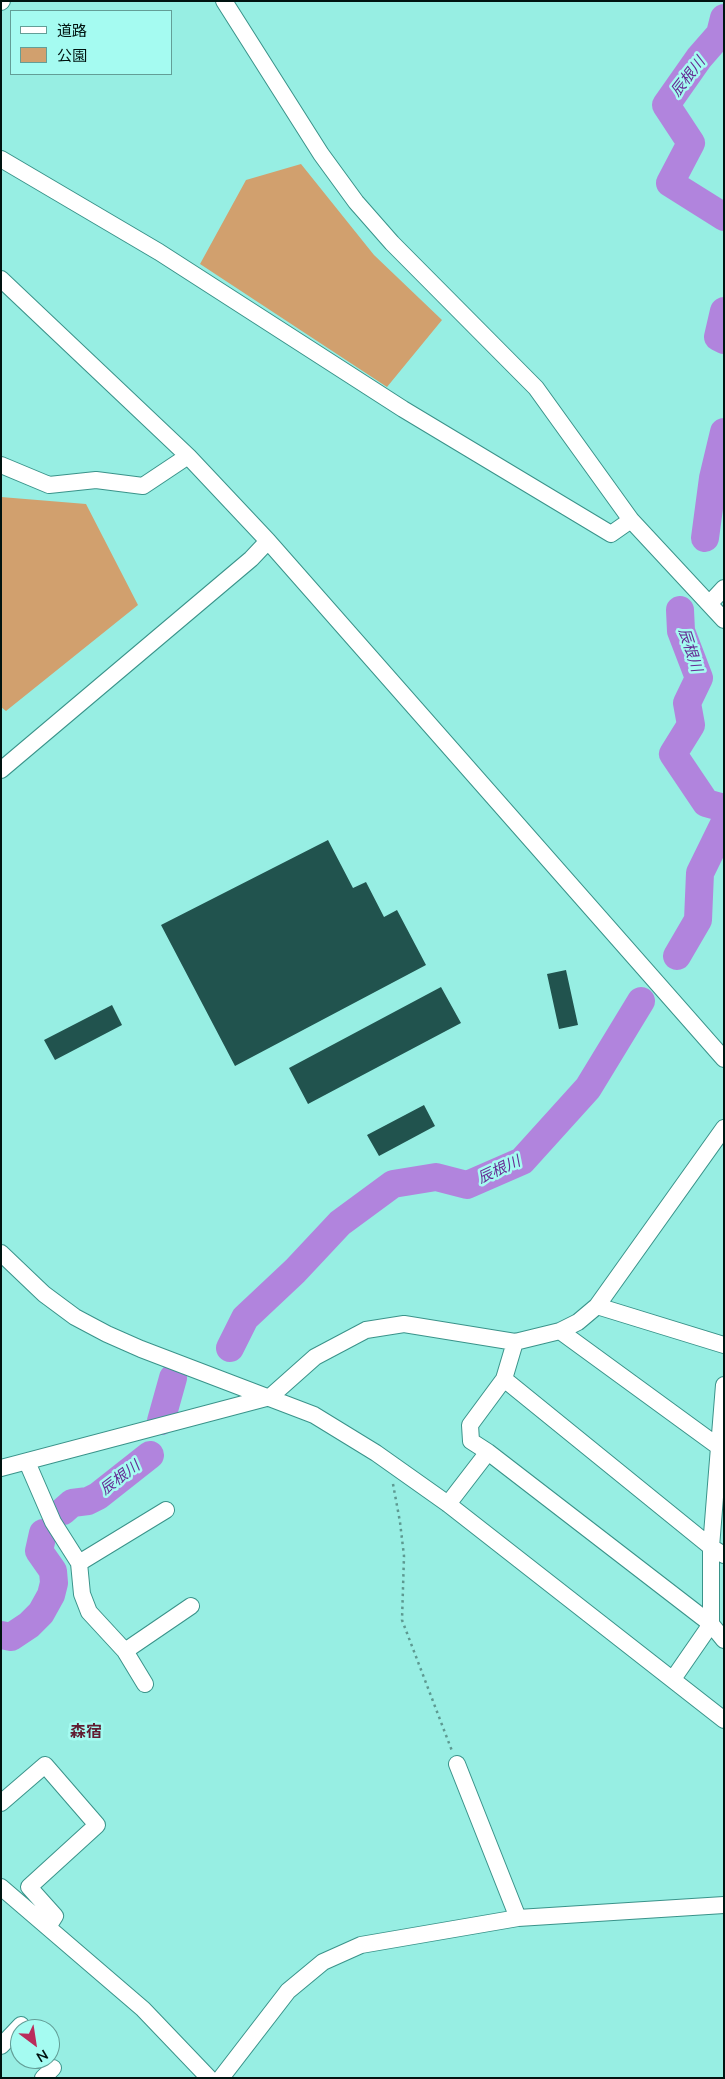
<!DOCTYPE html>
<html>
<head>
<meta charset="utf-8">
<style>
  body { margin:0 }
  #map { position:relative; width:725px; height:2079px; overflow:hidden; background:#97eee3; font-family:Mulish,"Noto Sans JP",sans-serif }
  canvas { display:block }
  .frame { position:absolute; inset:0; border:2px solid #001310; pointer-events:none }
  .legend { position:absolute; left:10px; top:10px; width:162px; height:65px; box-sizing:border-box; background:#a5fbf1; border:1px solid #639e97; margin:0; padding:6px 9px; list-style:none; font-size:15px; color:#001310 }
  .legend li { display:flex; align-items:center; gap:10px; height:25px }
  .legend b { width:25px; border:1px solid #639e97 }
  .north { position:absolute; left:10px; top:2019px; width:50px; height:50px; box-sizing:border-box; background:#a5fbf1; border:1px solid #639e97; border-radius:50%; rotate:149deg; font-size:14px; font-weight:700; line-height:20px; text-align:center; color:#001310 }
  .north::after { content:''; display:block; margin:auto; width:18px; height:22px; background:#ba2c5b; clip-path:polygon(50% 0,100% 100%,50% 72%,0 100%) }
</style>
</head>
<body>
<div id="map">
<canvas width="725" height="2079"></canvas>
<div class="frame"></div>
<ul class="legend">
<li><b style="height:6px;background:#fff"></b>道路</li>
<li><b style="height:14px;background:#d1a06e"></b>公園</li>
</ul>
<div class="north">N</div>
</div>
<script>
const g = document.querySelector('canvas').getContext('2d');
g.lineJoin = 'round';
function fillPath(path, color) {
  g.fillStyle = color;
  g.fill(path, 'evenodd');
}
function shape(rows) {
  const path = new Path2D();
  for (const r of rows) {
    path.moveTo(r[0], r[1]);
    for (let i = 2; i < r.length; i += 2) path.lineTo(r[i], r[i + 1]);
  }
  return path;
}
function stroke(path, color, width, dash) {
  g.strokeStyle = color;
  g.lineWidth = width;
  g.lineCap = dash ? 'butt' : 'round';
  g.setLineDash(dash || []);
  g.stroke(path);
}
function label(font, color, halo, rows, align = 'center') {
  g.font = font + ' Mulish,"Noto Sans JP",sans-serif';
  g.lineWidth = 5;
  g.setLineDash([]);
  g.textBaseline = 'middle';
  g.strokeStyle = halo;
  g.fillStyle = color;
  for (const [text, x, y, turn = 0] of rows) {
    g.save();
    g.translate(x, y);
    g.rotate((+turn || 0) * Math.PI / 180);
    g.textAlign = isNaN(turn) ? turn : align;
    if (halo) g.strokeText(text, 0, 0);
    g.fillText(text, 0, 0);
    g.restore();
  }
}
fillPath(shape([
  [301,164,374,255,442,320,387,387,200,264,246,180],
  [1,497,86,504,138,605,6,711,1,707]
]), '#d1a06e');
stroke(shape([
  [724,18,720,34,699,58,666,105,691,143,670,183,724,217],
  [724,311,718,337,724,340],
  [705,538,713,478,724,432],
  [680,610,681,631,699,678,687,703,691,725,673,754,706,803,724,808],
  [677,956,698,920,700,873,724,824],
  [230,1348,245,1318,295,1271,340,1223,393,1184,436,1177,467,1185,522,1161,588,1088,641,1001],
  [161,1421,173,1378],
  [63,1511,72,1503,88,1501,98,1496,150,1455],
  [1,1635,11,1637,29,1625,41,1613,51,1595,54,1583,53,1571,39,1551,43,1533]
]), '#b184dd', 28);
fillPath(shape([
  [328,840,353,888,366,882,384,917,397,910,426,965,235,1066,161,925],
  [566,970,578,1025,559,1029,547,974],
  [441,987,461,1023,308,1104,289,1068],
  [112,1005,122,1025,55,1060,44,1040],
  [424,1105,435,1126,379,1156,367,1135]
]), '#21534e');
const minor = shape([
  [224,1,321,154,356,202,392,243,536,388,631,520,724,620],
  [1,2,2,1],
  [1,159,159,252,403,409,611,534,631,520],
  [1,279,188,456,268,541,251,559,1,770],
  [1,465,49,485,96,480,143,486,188,456],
  [268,541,724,1059],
  [710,603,724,588],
  [1,1253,44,1294,75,1317,107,1334,141,1349,314,1415,376,1453,448,1504,724,1720],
  [597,1306,724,1345],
  [560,1331,719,1447],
  [515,1342,504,1379,470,1425,471,1441,488,1452,711,1624,724,1640],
  [504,1379,711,1547,724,1555],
  [27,1462,53,1522,79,1563,82,1594,89,1612,125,1651,145,1684],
  [1,1468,270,1397,315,1357,366,1330,404,1324,515,1342,560,1331,578,1322,597,1306,724,1128],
  [448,1504,488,1452],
  [79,1563,166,1510],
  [125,1651,191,1606],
  [673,1679,711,1624,711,1547,724,1385],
  [457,1764,518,1918],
  [1,1803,45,1765,97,1825,29,1887,55,1916,48,1927],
  [1,1887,143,2009,209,2078],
  [1,2046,21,2025],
  [43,2078,53,2068],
  [221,2078,288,1991,323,1962,361,1945,518,1918,724,1905]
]);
stroke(minor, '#3a938a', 18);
stroke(shape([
  [393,1484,400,1522,404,1556,402,1620,452,1751]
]), '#5d9991', 2.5, [2.5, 4]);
stroke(minor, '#fff', 16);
label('italic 15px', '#662c94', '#a5fbf1', [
  ["辰根川",688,77,-52],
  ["辰根川",690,650,72],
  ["辰根川",499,1170,-25],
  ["辰根川",120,1478,-37]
]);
label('bold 16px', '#611d31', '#a5fbf1', [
  ["森宿",86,1732]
]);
</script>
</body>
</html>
